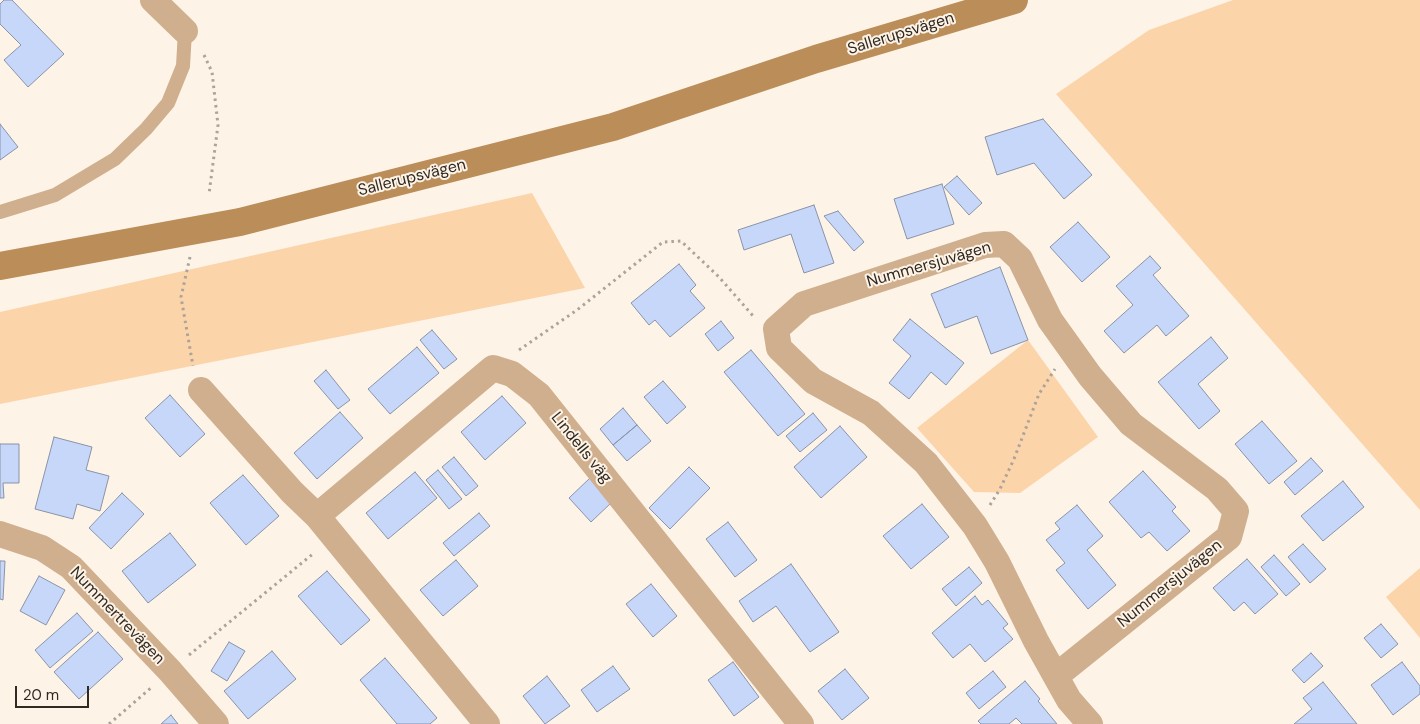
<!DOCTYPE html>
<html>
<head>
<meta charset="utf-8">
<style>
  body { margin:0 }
  #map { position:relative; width:1420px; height:724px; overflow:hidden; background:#fef3e7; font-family:"DM Sans",sans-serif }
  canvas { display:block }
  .scale { position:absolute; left:15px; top:686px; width:74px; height:22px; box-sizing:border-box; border:2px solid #302a22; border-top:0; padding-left:6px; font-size:15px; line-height:18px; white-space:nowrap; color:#302a22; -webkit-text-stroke:4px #fef3e7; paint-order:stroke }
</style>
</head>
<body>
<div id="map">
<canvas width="1420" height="724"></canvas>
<div class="scale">20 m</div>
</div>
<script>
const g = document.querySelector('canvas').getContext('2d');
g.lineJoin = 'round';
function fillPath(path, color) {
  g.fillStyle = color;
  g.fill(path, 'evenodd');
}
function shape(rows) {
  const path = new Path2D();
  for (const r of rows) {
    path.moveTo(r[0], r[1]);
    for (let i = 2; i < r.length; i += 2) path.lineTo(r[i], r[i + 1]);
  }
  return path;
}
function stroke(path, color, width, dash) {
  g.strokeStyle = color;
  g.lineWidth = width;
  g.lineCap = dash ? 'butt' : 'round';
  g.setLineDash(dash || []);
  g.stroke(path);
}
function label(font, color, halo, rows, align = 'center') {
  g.font = font + ' "DM Sans",sans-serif';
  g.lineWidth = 4;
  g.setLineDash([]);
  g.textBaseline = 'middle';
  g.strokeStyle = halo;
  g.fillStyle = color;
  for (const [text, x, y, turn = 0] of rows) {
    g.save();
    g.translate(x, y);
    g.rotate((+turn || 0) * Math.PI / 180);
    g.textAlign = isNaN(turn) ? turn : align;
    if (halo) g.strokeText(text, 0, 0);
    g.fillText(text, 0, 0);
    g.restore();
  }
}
fillPath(shape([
  [1233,0,1420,0,1420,510,1056,94,1149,30],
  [532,193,585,288,0,404,0,312],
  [1028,340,1098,437,1020,493,974,492,917,428],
  [1420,568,1420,638,1386,597]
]), '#fcd4aa');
const building = shape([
  [4,0,12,0,64,54,28,87,4,60,21,45,0,24,0,4,4,0],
  [1043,119,1092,175,1064,199,1034,163,997,175,985,137,1043,119],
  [0,124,18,147,0,160,0,124],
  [957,176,982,203,969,215,944,187,957,176],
  [942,184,954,224,907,239,894,199,942,184],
  [814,205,834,263,804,273,791,234,744,250,738,230,814,205],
  [838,211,864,242,854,251,824,216,838,211],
  [1078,222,1110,257,1082,282,1050,247,1078,222],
  [1150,256,1161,268,1153,275,1189,316,1166,336,1157,325,1124,353,1104,331,1133,305,1116,286,1150,256],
  [679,264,696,285,690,291,705,308,670,337,655,320,649,325,631,303,679,264],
  [1000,267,1028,340,991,354,977,316,945,328,931,294,1000,267],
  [910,319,964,363,946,385,931,372,909,399,889,383,911,356,893,340,910,319],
  [721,321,734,338,718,351,705,334,721,321],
  [432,330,457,359,444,369,420,340,432,330],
  [1211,337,1228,358,1198,384,1220,411,1199,429,1158,382,1211,337],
  [417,347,439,373,390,414,368,389,417,347],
  [751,350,805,414,778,436,724,372,751,350],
  [326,370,350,400,338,409,314,381,326,370],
  [663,381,686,407,667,424,644,397,663,381],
  [170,395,205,434,180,457,145,418,170,395],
  [502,396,526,423,485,460,461,432,502,396],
  [623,408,637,425,613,445,600,429,623,408],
  [340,412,363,438,317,479,294,453,340,412],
  [813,413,827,430,800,452,786,436,813,413],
  [1262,421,1297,461,1269,484,1235,444,1262,421],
  [637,425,651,441,627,461,613,445,637,425],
  [840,426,867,457,821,498,794,467,840,426],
  [54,437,92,447,86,470,109,476,100,511,77,504,73,519,35,509,54,437],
  [0,444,19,444,19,483,3,483,4,498,0,498,0,444],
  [454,457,478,486,466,496,442,467,454,457],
  [1311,458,1323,471,1295,495,1284,482,1311,458],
  [689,467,710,488,670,529,649,508,689,467],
  [438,470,462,499,449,509,426,480,438,470],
  [1143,471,1176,507,1172,511,1190,531,1167,551,1149,532,1141,538,1109,502,1143,471],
  [415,472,437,498,388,539,366,513,415,472],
  [243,475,279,516,246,545,210,503,243,475],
  [590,478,612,502,591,522,569,498,590,478],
  [1343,481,1364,507,1323,541,1301,516,1343,481],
  [122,493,144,514,111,549,89,528,122,493],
  [922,504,949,537,911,569,883,536,922,504],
  [1077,505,1103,536,1087,550,1116,585,1088,609,1056,570,1065,563,1046,540,1060,529,1055,523,1077,505],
  [479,513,490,526,454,556,443,543,479,513],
  [728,522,757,560,735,577,706,539,728,522],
  [170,533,196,565,148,603,122,571,170,533],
  [1303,544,1326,569,1310,583,1288,557,1303,544],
  [1274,555,1300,584,1286,596,1261,567,1274,555],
  [1247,559,1278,594,1255,614,1244,602,1234,611,1213,588,1247,559],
  [456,560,478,586,443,616,420,590,456,560],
  [0,561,5,561,3,600,0,599,0,561],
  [791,564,839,632,810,652,776,606,753,622,739,601,791,564],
  [969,567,982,583,956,606,942,589,969,567],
  [327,571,370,620,341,645,298,596,327,571],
  [39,576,65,590,46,625,20,611,39,576],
  [651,584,677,616,653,637,626,604,651,584],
  [975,596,982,605,988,600,1008,624,1003,628,1013,639,985,662,970,644,953,658,932,633,975,596],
  [77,613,93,631,50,668,35,650,77,613],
  [1381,624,1398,644,1381,658,1364,638,1381,624],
  [98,632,123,659,79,699,54,672,98,632],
  [229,642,245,651,227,681,211,671,229,642],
  [272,651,296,679,248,719,224,691,272,651],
  [1311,653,1323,666,1304,683,1292,670,1311,653],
  [385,658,437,718,430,724,397,724,360,680,385,658],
  [733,662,759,697,734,716,708,680,733,662],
  [1402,662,1420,686,1420,694,1393,715,1371,685,1402,662],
  [613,666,630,689,597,712,581,690,613,666],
  [845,669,869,698,842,720,818,691,845,669],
  [993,671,1006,687,979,709,966,693,993,671],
  [547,676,570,706,545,724,523,696,547,676],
  [1025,681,1040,699,1038,701,1057,724,1022,724,1016,718,1009,724,981,724,978,721,1025,681],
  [1323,682,1357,724,1294,724,1312,709,1303,698,1323,682],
  [171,715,178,724,161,724,171,715]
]);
fillPath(building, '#c7d7fa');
stroke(building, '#8993a7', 1);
stroke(shape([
  [204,55,212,72,218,125,209,194],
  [190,257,181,297,193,366],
  [519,350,577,310,663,242,681,241,719,277,754,317],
  [990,505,1000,489,1014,459,1039,394,1055,369],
  [189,655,314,553],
  [109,724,152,687]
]), '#aca399', 3, [2.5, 4]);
stroke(shape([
  [0,212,55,195,115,159,146,129,168,103,183,66,185,31]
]), '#cfaf8e', 14);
stroke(shape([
  [153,0,185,31],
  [201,390,292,492,317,516,487,724],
  [317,516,493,368,512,374,539,395,801,724],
  [0,534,42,548,71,567,170,671,216,724],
  [1056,676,1229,537,1236,511,1217,489,1131,424,1090,376,1050,320,1020,259,1004,244,985,245,804,304,776,329,779,348,813,381,871,413,926,463,975,526,997,562,1036,641,1069,700,1090,724]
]), '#cfaf8e', 26);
stroke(shape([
  [0,266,240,222,613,127,816,59,1014,0]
]), '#ba8d59', 28);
label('16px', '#302a22', '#fef3e7', [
  ["Sallerupsvägen",901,34,-17],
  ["Sallerupsvägen",412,178,-14],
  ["Nummersjuvägen",929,265,-16],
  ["Lindells väg",581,448,51],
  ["Nummersjuvägen",1170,584,-39],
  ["Nummertrevägen",117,616,46]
]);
</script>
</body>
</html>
